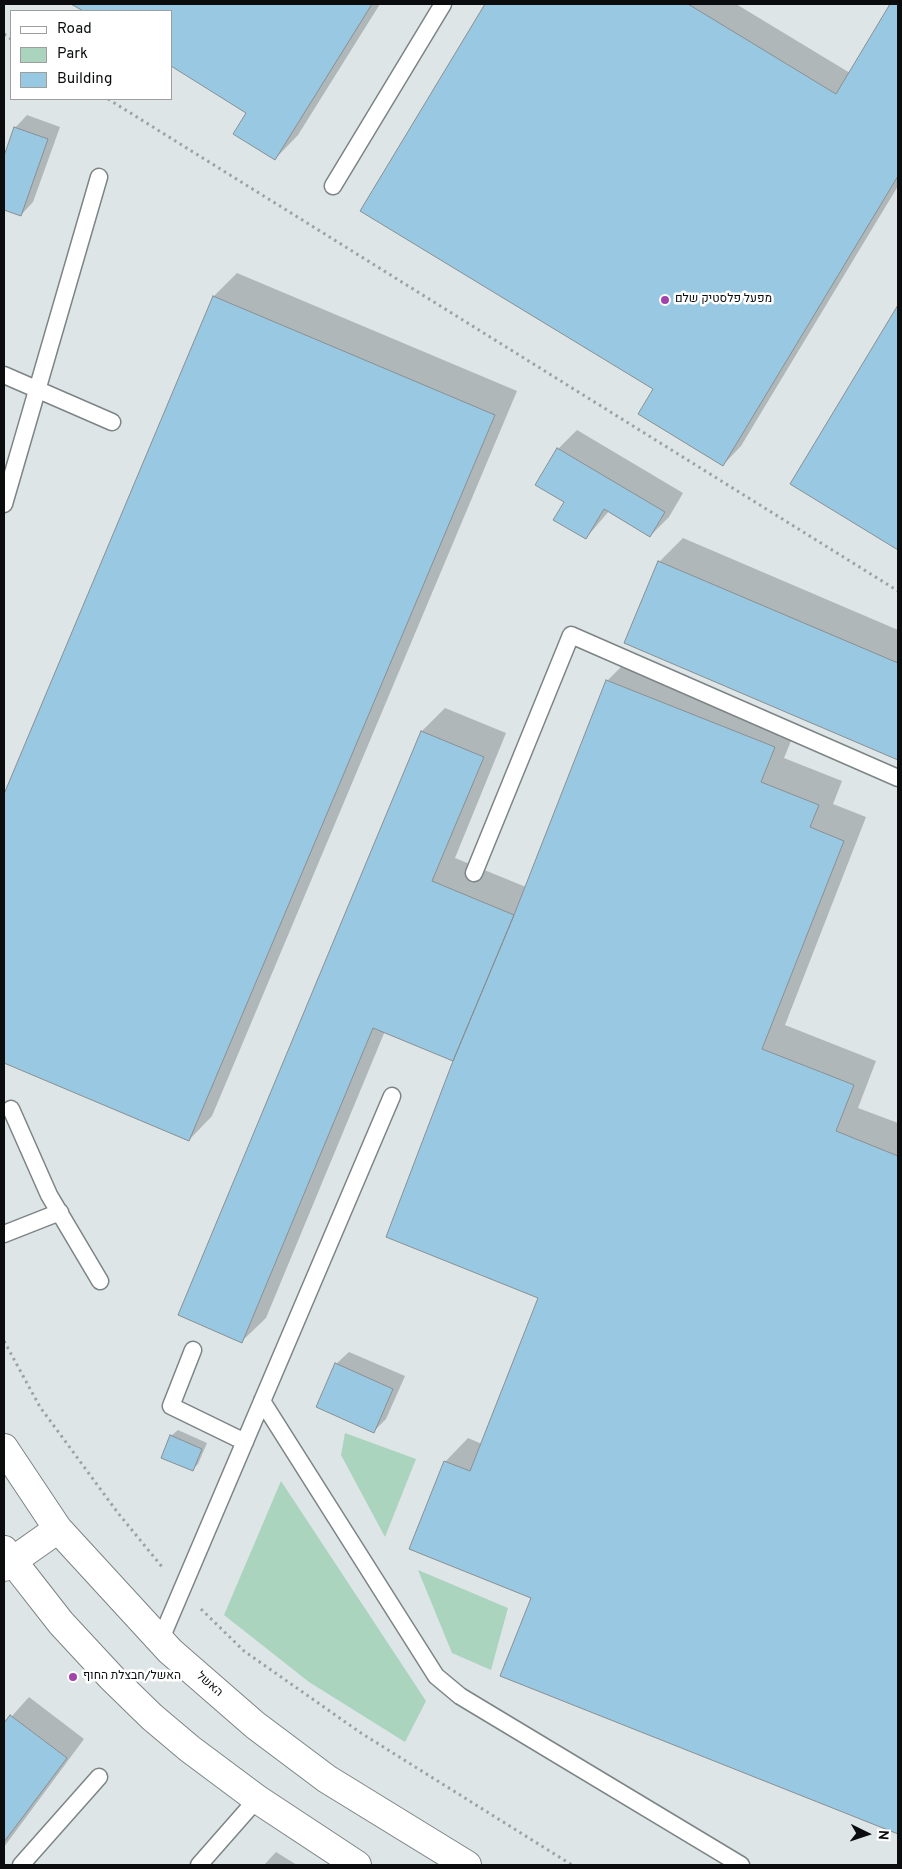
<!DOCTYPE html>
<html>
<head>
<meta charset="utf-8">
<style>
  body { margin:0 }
  #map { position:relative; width:902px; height:1869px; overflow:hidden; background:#dde5e6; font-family:Overpass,sans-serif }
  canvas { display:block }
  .frame { position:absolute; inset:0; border:5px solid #0a0c0d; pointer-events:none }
  .legend { position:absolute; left:10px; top:10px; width:162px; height:90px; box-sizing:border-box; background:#fff; border:1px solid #9d9e9e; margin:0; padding:6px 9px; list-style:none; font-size:15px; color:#0a0c0d }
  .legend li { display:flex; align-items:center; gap:10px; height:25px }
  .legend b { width:25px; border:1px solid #9d9e9e }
  .north { position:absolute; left:842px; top:1809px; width:50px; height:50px; -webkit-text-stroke:4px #fff; paint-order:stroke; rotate:94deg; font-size:14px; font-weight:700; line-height:20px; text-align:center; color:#0a0c0d }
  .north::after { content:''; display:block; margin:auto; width:18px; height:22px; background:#0a0c0d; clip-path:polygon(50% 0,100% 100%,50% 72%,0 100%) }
</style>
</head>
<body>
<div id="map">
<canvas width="902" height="1869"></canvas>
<div class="frame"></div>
<ul class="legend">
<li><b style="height:6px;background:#fff"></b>Road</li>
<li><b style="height:14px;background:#abd4bf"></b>Park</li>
<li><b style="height:14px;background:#98c8e2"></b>Building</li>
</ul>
<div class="north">N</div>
</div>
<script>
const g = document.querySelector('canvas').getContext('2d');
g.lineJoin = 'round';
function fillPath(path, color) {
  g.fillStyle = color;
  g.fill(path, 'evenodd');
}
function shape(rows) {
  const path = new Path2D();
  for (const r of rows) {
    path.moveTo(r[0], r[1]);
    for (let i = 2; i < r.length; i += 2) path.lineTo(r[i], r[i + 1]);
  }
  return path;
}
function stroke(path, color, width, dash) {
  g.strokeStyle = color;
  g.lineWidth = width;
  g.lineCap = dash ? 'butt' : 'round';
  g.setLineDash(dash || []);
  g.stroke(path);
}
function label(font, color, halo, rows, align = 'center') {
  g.font = font + ' Overpass,Heebo,sans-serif';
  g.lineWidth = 5;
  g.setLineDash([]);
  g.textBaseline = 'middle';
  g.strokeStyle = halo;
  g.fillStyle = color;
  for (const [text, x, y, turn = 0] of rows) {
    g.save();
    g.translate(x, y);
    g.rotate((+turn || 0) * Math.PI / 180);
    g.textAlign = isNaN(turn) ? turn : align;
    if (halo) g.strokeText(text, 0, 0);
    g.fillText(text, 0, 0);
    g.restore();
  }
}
fillPath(shape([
  [345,1433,416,1459,385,1537,341,1455],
  [281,1481,426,1701,405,1742,309,1682,224,1615],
  [418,1570,508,1608,491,1670,452,1653]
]), '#abd4bf');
fillPath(shape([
  [73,4,380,4,298,135,275,159,248,112,171,11,85,11],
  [487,4,736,4,850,73,892,4,898,4,898,186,741,446,723,465,655,388,362,210],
  [27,115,60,127,33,202,21,215,4,209,4,159,15,128],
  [237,273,517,391,212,1116,189,1140,4,1061,4,797,214,296],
  [898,307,898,549,791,483],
  [577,430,683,493,669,517,650,536,609,511,586,538,566,501,537,485,558,449],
  [683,538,898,630,898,759,626,643,659,562],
  [631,657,798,724,784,758,842,781,833,804,866,817,785,1025,876,1061,858,1108,898,1123,898,1833,502,1675,532,1597,445,1462,468,1438,482,1444,540,1297,455,1060,385,1031,266,1318,242,1341,422,731,445,708,506,733,455,858,526,887,607,681],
  [349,1352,405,1376,386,1419,374,1431,336,1364],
  [178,1430,207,1443,198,1464,192,1470,171,1436],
  [29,1697,84,1739,4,1847,4,1725],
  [276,1852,297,1865,264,1865]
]), '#0003');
const building = shape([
  [71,4,372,4,275,160,233,134,246,113,171,66,171,11,83,11,71,4],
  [485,4,688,4,836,94,890,4,898,4,898,176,723,466,638,414,653,389,360,211,485,4],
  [14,127,48,139,21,216,4,210,4,156,14,127],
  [213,296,495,415,189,1141,4,1063,4,794,213,296],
  [898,305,898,550,790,484,898,305],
  [557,448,665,512,650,537,604,509,586,539,553,520,564,502,535,485,557,448],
  [658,561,898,663,898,760,624,643,658,561],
  [606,680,775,747,761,782,819,805,810,827,844,841,762,1049,854,1085,836,1131,898,1156,898,1834,500,1676,531,1598,409,1549,444,1461,470,1471,538,1298,386,1237,453,1061,514,915,606,680],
  [421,731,484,757,432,881,514,915,453,1061,373,1028,242,1343,178,1315,421,731],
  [335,1363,393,1389,374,1433,316,1407,335,1363],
  [170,1435,202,1449,193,1471,161,1458,170,1435],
  [10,1715,67,1758,4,1842,4,1723,10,1715]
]);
fillPath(building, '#98c8e2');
stroke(building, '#898f92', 1);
const lane = shape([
  [333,186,443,4],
  [4,375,112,422],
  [4,504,99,177],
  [474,873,571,635,898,778],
  [11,1109,49,1195,100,1281],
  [4,1234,60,1212],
  [193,1350,171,1406,245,1442],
  [262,1401,436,1676,460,1696,741,1865],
  [160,1641,392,1096],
  [21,1865,99,1777],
  [199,1865,257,1799]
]);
const street = shape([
  [4,1448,58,1529,170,1651,255,1725,327,1779,467,1865],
  [4,1550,61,1623,112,1678,152,1717,190,1749,257,1799,357,1865],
  [4,1567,58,1529]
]);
stroke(lane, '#7d8485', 19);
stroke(street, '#7d8485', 30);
stroke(shape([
  [4,34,11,39],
  [108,99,898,591],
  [4,1341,40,1407,118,1513,163,1568],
  [201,1609,244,1651,361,1733,572,1865]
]), '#9da3a4', 3, [2.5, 4]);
stroke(lane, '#fff', 16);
stroke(street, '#fff', 28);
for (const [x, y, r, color] of [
  [665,300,5,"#a243ab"],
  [73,1677,5,"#a243ab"]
]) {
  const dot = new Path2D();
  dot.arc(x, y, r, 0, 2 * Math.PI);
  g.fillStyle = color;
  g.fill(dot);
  stroke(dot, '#fff', 2);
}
label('12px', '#0a0c0d', '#fff', [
  ["מפעל פלסטיק שלם",675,300],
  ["האשל/חבצלת החוף",83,1677]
], 'left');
label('12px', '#0a0c0d', '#fff', [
  ["האשל",209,1685,41]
]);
</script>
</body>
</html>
